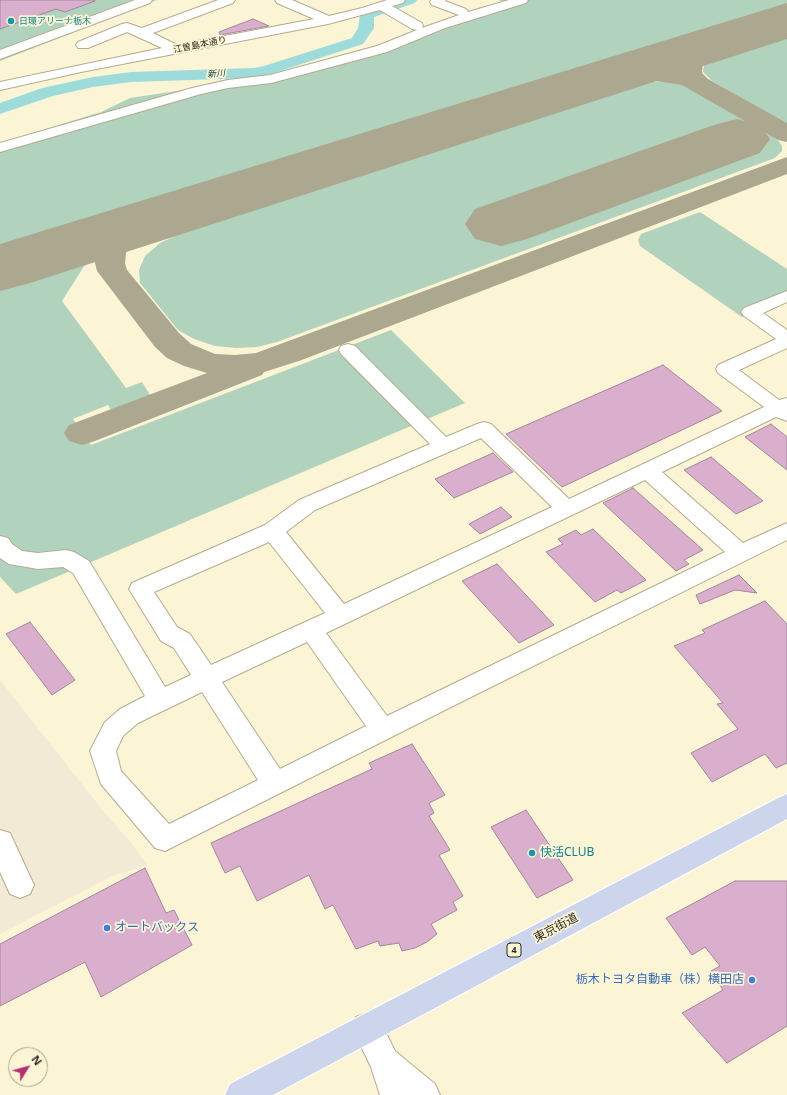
<!DOCTYPE html>
<html>
<head>
<meta charset="utf-8">
<style>
  body { margin:0 }
  #map { position:relative; width:787px; height:1095px; overflow:hidden; background:#fbf5d5; font-family:"Noto Sans",sans-serif }
  canvas { display:block }
  .north { position:absolute; left:8px; top:1047px; width:40px; height:40px; box-sizing:border-box; background:#fbf5d5; border:1px solid #a8a48c; border-radius:50%; rotate:53deg; font-size:11px; font-weight:700; line-height:16px; text-align:center; color:#2c2a1e }
  .north::after { content:''; display:block; margin:auto; width:14px; height:18px; background:#b42e71; clip-path:polygon(50% 0,100% 100%,50% 72%,0 100%) }
</style>
</head>
<body>
<div id="map">
<canvas width="787" height="1095"></canvas>
<div class="north">N</div>
</div>
<script>
const g = document.querySelector('canvas').getContext('2d');
g.lineJoin = 'round';
function fillPath(path, color) {
  g.fillStyle = color;
  g.fill(path, 'evenodd');
}
function shape(rows) {
  const path = new Path2D();
  for (const r of rows) {
    path.moveTo(r[0], r[1]);
    for (let i = 2; i < r.length; i += 2) path.lineTo(r[i], r[i + 1]);
  }
  return path;
}
function stroke(path, color, width, dash) {
  g.strokeStyle = color;
  g.lineWidth = width;
  g.lineCap = dash ? 'butt' : 'round';
  g.setLineDash(dash || []);
  g.stroke(path);
}
function label(font, color, halo, rows, align = 'center') {
  g.font = font + ' "Noto Sans","Noto Sans JP",sans-serif';
  g.lineWidth = 3.5;
  g.setLineDash([]);
  g.textBaseline = 'middle';
  g.strokeStyle = halo;
  g.fillStyle = color;
  for (const [text, x, y, turn = 0] of rows) {
    g.save();
    g.translate(x, y);
    g.rotate((+turn || 0) * Math.PI / 180);
    g.textAlign = isNaN(turn) ? turn : align;
    if (halo) g.strokeText(text, 0, 0);
    g.fillText(text, 0, 0);
    g.restore();
  }
}
fillPath(shape([
  [0,680,104,812,132,844,147,865,110,877,0,934]
]), '#f2ead4');
fillPath(shape([
  [0,0,157,0,0,61],
  [498,0,787,0,787,4,0,246,0,143,101,112,130,98,183,90,223,80,266,77,386,45,429,25,505,2],
  [787,37,787,124,712,81,703,72,704,65,706,63],
  [662,81,671,81,686,85,778,140,782,146,782,151,775,158,277,342,257,347,237,348,215,346,194,339,178,330,140,283,139,270,145,256,160,243,188,230,649,82],
  [700,212,787,269,787,299,742,317,640,246,638,240,641,234],
  [86,263,62,301,126,388,142,382,150,395,111,410,108,405,73,419,91,445,391,330,465,403,16,594,0,577,0,290]
]), '#b1d2bc');
fillPath(shape([
  [396,0,417,0,415,3,374,17,374,28,363,44,274,73,254,78,131,82,93,87,53,96,0,114,0,103,42,88,93,77,131,72,254,68,264,66,352,38,358,28,360,15,362,12,396,0]
]), '#9edbdb');
fillPath(shape([
  [706,39,714,41,718,46,714,51,703,59,702,73,708,79,787,123,787,142,778,140,682,85,644,79,622,79,613,77,610,72,613,67,622,65,644,65,677,70,679,58,689,46,698,41,706,39],
  [787,157,787,174,299,361,264,372,262,375,95,441,82,445,69,441,64,433,69,425,207,373,184,366,167,358,155,347,97,271,95,263,96,253,107,233,118,222,128,219,138,222,143,228,130,242,126,253,125,263,127,270,179,333,191,344,215,354,235,355,256,353,787,157]
]), '#aca890');
fillPath(shape([
  [787,3,787,39,27,284,0,291,0,244,787,3],
  [737,119,760,125,770,139,760,153,527,239,501,246,475,239,465,224,475,209,714,125,737,119]
]), '#aca890');
const building = shape([
  [0,0,95,0,95,1,65,12,56,9,0,29,0,0],
  [253,19,269,26,220,35,219,32,253,19],
  [663,365,722,411,562,487,506,434,663,365],
  [771,424,787,437,787,470,745,437,771,424],
  [493,453,513,472,454,498,435,479,493,453],
  [711,457,763,501,736,514,684,470,711,457],
  [633,488,703,550,684,560,689,564,676,571,603,503,633,488],
  [501,507,512,517,480,534,469,524,501,507],
  [593,529,646,580,621,593,617,590,595,602,546,552,563,544,558,539,576,530,581,535,593,529],
  [497,564,554,625,519,643,462,581,497,564],
  [739,575,757,593,735,590,700,604,696,595,739,575],
  [765,601,787,624,787,763,776,768,765,754,712,782,691,753,738,729,717,704,723,703,674,646,705,633,702,630,765,601],
  [30,622,75,680,52,695,6,634,30,622],
  [412,744,445,795,429,803,434,813,429,816,450,850,439,855,463,896,453,902,457,910,431,924,437,934,427,942,415,948,402,951,399,943,380,946,378,941,356,949,333,905,325,909,309,875,257,901,240,866,225,873,211,843,372,769,369,763,412,744],
  [526,810,573,880,537,898,491,827,526,810],
  [145,868,166,913,174,910,192,945,101,997,85,962,0,1006,0,944,145,868],
  [735,881,787,881,787,1026,727,1063,682,1013,723,990,711,971,720,966,705,947,692,955,666,918,735,881]
]);
fillPath(building, '#d9afcd');
stroke(building, '#a2879a', 1);
const minor = shape([
  [135,0,152,0,150,3,0,59,0,50,135,0],
  [218,0,235,0,233,3,153,33,177,45,314,19,277,3,275,0,292,0,329,16,362,8,387,0,405,0,403,3,392,6,422,23,423,26,422,28,459,15,432,5,430,2,431,0,446,0,445,1,466,9,468,12,509,0,528,0,526,3,445,28,387,52,271,83,228,88,201,94,0,152,0,143,192,88,228,80,270,75,377,46,417,30,412,29,380,10,328,24,81,72,0,90,0,82,162,48,127,32,88,48,78,48,76,45,78,42,122,24,127,23,142,28,218,0],
  [787,291,787,302,763,313,787,330,787,348,739,370,779,400,787,398,787,421,776,417,662,472,743,543,787,523,787,540,463,701,165,851,155,848,101,784,90,751,94,743,105,722,120,709,145,696,73,573,63,567,38,569,9,564,0,558,0,536,8,538,12,544,22,551,38,553,66,550,74,552,89,561,165,687,191,675,174,648,161,641,129,589,132,583,265,525,299,500,430,444,341,354,339,350,341,346,348,344,355,346,446,437,477,424,484,422,491,424,569,499,764,407,718,373,716,369,718,365,776,339,744,316,741,312,744,308,787,291],
  [481,438,552,507,344,604,286,532,315,510,481,438],
  [645,480,725,552,387,716,326,633,645,480],
  [269,542,325,613,211,665,190,634,177,627,154,592,269,542],
  [307,642,366,726,280,769,222,682,307,642],
  [202,692,258,780,169,824,121,771,116,751,123,736,138,723,202,692],
  [0,830,10,833,34,885,30,894,20,898,10,894,0,872,0,830],
  [367,1013,378,1017,395,1051,435,1084,440,1095,380,1095,371,1067,352,1028,356,1017,367,1013]
]);
const highway = shape([
  [787,794,787,819,273,1095,225,1095,230,1084,778,798,787,794]
]);
stroke(minor, '#b2ac8e', 2);
stroke(highway, '#fff', 2);
fillPath(minor, '#fff');
fillPath(highway, '#cdd5ed');
for (const [x, y, r, color] of [
  [11,21,4,"#0f9aa8"],
  [532,853,4,"#0f9aa8"],
  [107,928,4,"#3f7fe0"],
  [752,980,4,"#3f7fe0"]
]) {
  const dot = new Path2D();
  dot.arc(x, y, r, 0, 2 * Math.PI);
  g.fillStyle = color;
  g.fill(dot);
  stroke(dot, '#fbf5d5', 1.5);
}
label('9px', '#0d838f', '#fbf5d5', [
  ["日環アリーナ栃木",19,21]
], 'left');
label('9px', '#2c2a1e', '#fbf5d5', [
  ["江曽島本通り",200,45,-11]
]);
label('italic 9px', '#043f40', '#fbf5d5', [
  ["新川",216,74,-4]
]);
for (const [x, y, w] of [
  [514,950,14]
]) {
  const box = new Path2D();
  box.roundRect(x - w / 2, y - 7, w, 14, 3);
  g.fillStyle = '#fbf5d5';
  g.fill(box);
  stroke(box, '#2c2a1e', 1);
}
label('bold 9px', '#2c2a1e', null, [
  ["4",514,950]
]);
label('12px', '#0d838f', '#fbf5d5', [
  ["快活CLUB",540,853]
], 'left');
label('12px', '#366cbe', '#fbf5d5', [
  ["オートバックス",115,928],
  ["栃木トヨタ自動車（株）横田店",744,980,"right"]
], 'left');
label('12px', '#2c2a1e', '#fbf5d5', [
  ["東京街道",556,928,-28]
]);
</script>
</body>
</html>
